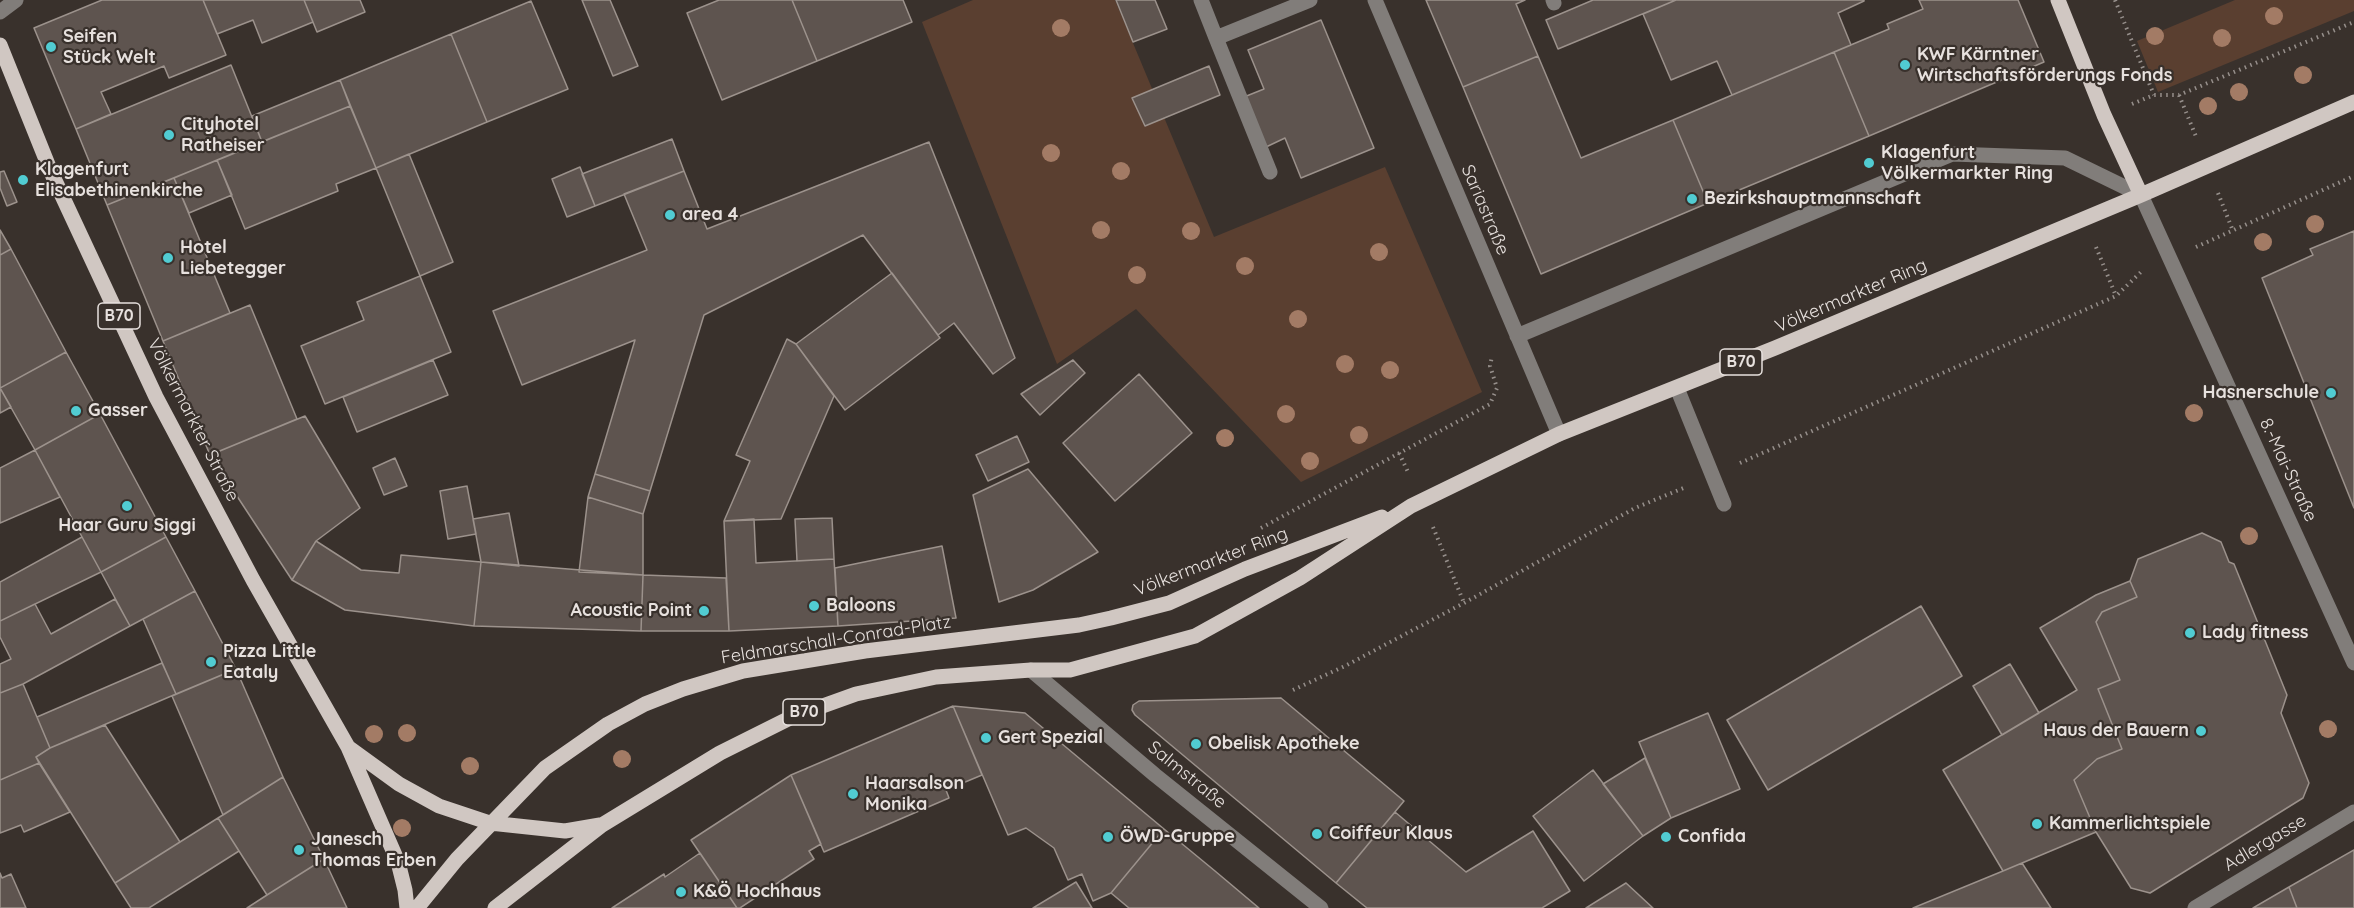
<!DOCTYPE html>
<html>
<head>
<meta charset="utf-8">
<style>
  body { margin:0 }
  canvas { display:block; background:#39312c }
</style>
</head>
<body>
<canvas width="2354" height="908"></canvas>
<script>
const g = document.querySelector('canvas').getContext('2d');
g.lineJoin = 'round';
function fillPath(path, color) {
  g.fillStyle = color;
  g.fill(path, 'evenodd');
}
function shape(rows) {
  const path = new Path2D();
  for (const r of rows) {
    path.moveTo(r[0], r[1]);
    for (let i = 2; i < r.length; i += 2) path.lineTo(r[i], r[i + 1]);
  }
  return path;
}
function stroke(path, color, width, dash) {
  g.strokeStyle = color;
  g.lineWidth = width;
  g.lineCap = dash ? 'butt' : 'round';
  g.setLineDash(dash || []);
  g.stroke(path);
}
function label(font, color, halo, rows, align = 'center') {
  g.font = font + ' Quicksand,sans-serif';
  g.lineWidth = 4.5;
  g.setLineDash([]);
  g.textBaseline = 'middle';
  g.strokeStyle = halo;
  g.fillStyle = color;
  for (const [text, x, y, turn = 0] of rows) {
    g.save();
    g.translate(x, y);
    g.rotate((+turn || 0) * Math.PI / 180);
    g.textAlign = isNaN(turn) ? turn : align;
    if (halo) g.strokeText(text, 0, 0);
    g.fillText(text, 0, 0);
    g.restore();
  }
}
fillPath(shape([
  [973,0,1115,0,1214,237,1385,167,1482,392,1301,482,1136,309,1057,364,922,22],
  [2235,0,2354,0,2354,11,2158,92,2137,41]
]), '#5a3f30');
const building = shape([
  [102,0,203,0,226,55,169,78,164,66,101,92,111,114,76,129,34,28,102,0],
  [203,0,304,0,313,22,262,43,253,20,217,34,203,0],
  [304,0,360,0,365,12,317,32,304,0],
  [582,0,610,0,638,66,613,76,582,0],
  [719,0,792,0,817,61,722,100,687,13,719,0],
  [792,0,903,0,912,22,817,61,792,0],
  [1116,0,1155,0,1167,29,1133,42,1116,0],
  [1426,0,1525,0,1516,4,1538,56,1463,87,1426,0],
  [1593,0,1676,0,1558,49,1546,20,1593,0],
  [1676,0,1864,0,1864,1,1838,13,1851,45,1732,95,1717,61,1671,80,1643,14,1676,0],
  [1919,0,2018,0,2044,62,1869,136,1834,52,1889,29,1887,24,1923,9,1919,0],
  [531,1,568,89,487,122,451,34,531,1],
  [1321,20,1374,148,1301,178,1285,138,1266,147,1244,97,1264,89,1248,50,1321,20],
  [451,34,487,122,376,168,340,80,451,34],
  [1834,52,1869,136,1708,203,1673,120,1834,52],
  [1538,56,1581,158,1673,120,1708,203,1541,274,1463,87,1538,56],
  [231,65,262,142,107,205,76,129,231,65],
  [1209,66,1220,95,1145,126,1132,98,1209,66],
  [340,80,350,106,262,142,252,116,340,80],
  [350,106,376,168,336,184,338,191,245,229,217,160,350,106],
  [672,139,684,171,595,206,582,174,672,139],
  [929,142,1015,358,993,374,954,323,938,335,863,235,704,315,650,491,595,474,635,340,522,385,493,311,647,250,624,194,684,171,707,229,929,142],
  [409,154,453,262,420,276,376,168,409,154],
  [217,160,232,195,189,213,174,178,217,160],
  [580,167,595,206,567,217,552,179,580,167],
  [4,171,17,202,7,206,0,188,0,172,4,171],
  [174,178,230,313,163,341,107,205,174,178],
  [0,230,11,249,0,255,0,230],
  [2354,231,2354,508,2262,278,2313,255,2310,249,2354,231],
  [11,249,66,352,0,388,0,255,11,249],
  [892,273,940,338,845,410,796,344,892,273],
  [420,276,451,352,325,404,301,346,364,320,357,302,420,276],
  [250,305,297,419,210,455,163,341,250,305],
  [787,339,796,344,834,396,781,519,724,521,750,461,736,455,787,339],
  [66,352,100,414,35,450,0,388,66,352],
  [433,360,448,395,357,432,343,397,433,360],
  [1073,360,1085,373,1040,415,1021,394,1073,360],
  [1139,374,1192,433,1115,501,1063,443,1139,374],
  [0,388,11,407,0,413,0,388],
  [100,414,166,537,101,572,35,450,100,414],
  [305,416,360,508,316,541,292,580,210,455,305,416],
  [1017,436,1029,462,988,481,976,455,1017,436],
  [35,450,60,497,0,523,0,468,35,450],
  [395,458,407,486,384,495,373,468,395,458],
  [1028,469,1098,552,1033,590,999,602,973,495,1028,469],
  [595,474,650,491,643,514,588,497,595,474],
  [467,486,476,534,448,539,440,491,467,486],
  [588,497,643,514,643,575,579,572,588,497],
  [509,513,519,566,481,562,473,519,509,513],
  [832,518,834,559,797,561,795,519,832,518],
  [754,519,756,563,834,559,838,626,729,631,724,521,754,519],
  [2202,533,2221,542,2229,562,2234,564,2287,695,2281,713,2309,783,2303,798,2150,893,2131,888,2096,832,2074,780,2097,759,2122,749,2098,689,2120,680,2096,622,2102,612,2137,597,2130,581,2138,559,2202,533],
  [82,537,101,572,0,621,0,582,82,537],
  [166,537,195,591,130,626,101,572,166,537],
  [316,541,361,570,399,573,401,555,481,562,474,626,345,610,292,580,316,541],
  [942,546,956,618,838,626,835,568,942,546],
  [481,562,643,575,641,631,474,626,481,562],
  [643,575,726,578,729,631,641,631,643,575],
  [2130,581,2137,597,2102,612,2096,622,2120,680,2098,689,2122,749,2097,759,2074,780,2096,832,2003,871,1943,770,2077,690,2040,628,2096,595,2130,581],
  [195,591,236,669,176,694,143,619,195,591],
  [115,599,130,626,23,684,0,693,0,664,11,659,0,637,0,621,35,604,51,634,115,599],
  [1921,606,1962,676,1768,790,1727,720,1921,606],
  [162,663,176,694,50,748,37,717,162,663],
  [2010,664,2039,713,2002,735,1973,686,2010,664],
  [236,669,283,777,223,815,172,696,236,669],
  [23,684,50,748,36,757,39,763,0,780,0,693,23,684],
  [1281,698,1404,801,1336,883,1135,715,1132,710,1133,705,1139,701,1281,698],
  [953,706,982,775,946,790,949,798,824,852,791,775,953,706],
  [953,706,1025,713,1164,829,1111,893,1093,901,1082,874,1068,880,1054,848,1026,828,1008,835,953,706],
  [1708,713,1740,789,1671,818,1639,742,1708,713],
  [105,725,180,842,115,883,36,757,50,748,105,725],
  [1645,758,1671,818,1643,836,1603,784,1645,758],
  [39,763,70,812,24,832,21,825,0,833,0,780,39,763],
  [1593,770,1643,836,1584,881,1533,816,1593,770],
  [791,775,821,844,809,851,814,859,740,908,737,908,691,840,791,775],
  [283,777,324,859,267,895,218,818,283,777],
  [1395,812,1466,872,1533,831,1570,891,1542,908,1367,908,1336,883,1395,812],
  [218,818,239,851,149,908,131,908,115,883,218,818],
  [1164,829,1215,871,1259,908,1129,908,1111,893,1164,829],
  [2354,850,2354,908,2297,908,2289,887,2354,850],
  [700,853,737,908,612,908,664,874,665,877,700,853],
  [324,859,347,908,247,908,267,895,324,859],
  [2022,863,2051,908,1913,908,2003,871,2022,863],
  [0,873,2,878,11,874,26,908,0,908,0,873],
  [1076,882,1092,908,1033,908,1076,882],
  [1626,883,1653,908,1586,908,1626,883],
  [2289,887,2297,908,2253,908,2289,887]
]);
fillPath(building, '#5e544f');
stroke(building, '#9c928c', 1.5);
stroke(shape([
  [2115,0,2154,95],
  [2179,95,2197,139],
  [2132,104,2154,95,2179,95,2354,22],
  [2218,193,2233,231],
  [2096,247,2116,296],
  [2196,247,2354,176],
  [1399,453,1409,474],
  [1740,463,2116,296,2142,271],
  [1433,527,1464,603],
  [1261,528,1490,404,1497,388,1490,366,1492,356],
  [1293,690,1345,666,1464,603,1635,508,1686,487]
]), '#968f8b', 4, [1.5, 4.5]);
stroke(shape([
  [1201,0,1216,38],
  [1375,0,1559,434],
  [1553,0,1554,3],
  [0,12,16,0],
  [1270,172,1216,38,1310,0],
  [1517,336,1952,154,2065,158,2141,195,2354,663],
  [1677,388,1724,504],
  [1031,670,1155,775,1321,908],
  [2195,908,2354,812]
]), '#817d7a', 15);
stroke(shape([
  [2058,0,2104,115,2141,195],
  [0,45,51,172,156,397,253,580,348,747,398,862,405,890,407,908],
  [348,747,399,784,439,806,490,823,565,831,600,825],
  [417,908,457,859,545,768,608,724,645,704,683,689,743,671,865,651,1079,625,1111,618,1169,603,1245,569,1382,517],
  [495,908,602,825,720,753,792,717,856,694,936,677,1031,670,1070,670,1195,636,1300,578,1411,506,1559,434,1775,348,2141,195,2354,102]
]), '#d0c7c2', 15);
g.fillStyle = '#a37b65';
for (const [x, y] of [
  [2274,16],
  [1061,28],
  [2155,36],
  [2222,38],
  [2303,75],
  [2239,92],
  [2208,106],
  [1051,153],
  [1121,171],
  [2315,224],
  [1101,230],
  [1191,231],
  [2263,242],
  [1379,252],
  [1245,266],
  [1137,275],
  [1298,319],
  [1345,364],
  [1390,370],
  [2194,413],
  [1286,414],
  [1359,435],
  [1225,438],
  [1310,461],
  [2249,536],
  [2328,729],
  [407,733],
  [374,734],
  [622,759],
  [470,766],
  [402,828]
]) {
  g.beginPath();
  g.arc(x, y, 9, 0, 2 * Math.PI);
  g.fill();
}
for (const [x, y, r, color] of [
  [51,47,6,"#51ccd2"],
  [1905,65,6,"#51ccd2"],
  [169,135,6,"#51ccd2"],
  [1869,163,6,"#51ccd2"],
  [23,180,6,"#51ccd2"],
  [1692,199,6,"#51ccd2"],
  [670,215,6,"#51ccd2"],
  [168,258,6,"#51ccd2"],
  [2331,393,6,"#51ccd2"],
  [76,411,6,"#51ccd2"],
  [127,506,6,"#51ccd2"],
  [814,606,6,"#51ccd2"],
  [704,611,6,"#51ccd2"],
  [2190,633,6,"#51ccd2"],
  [211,662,6,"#51ccd2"],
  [2201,731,6,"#51ccd2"],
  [986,738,6,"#51ccd2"],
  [1196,744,6,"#51ccd2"],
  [853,794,6,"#51ccd2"],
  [2037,824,6,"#51ccd2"],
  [1317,834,6,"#51ccd2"],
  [1108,837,6,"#51ccd2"],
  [1666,837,6,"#51ccd2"],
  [299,850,6,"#51ccd2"],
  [681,892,6,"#51ccd2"]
]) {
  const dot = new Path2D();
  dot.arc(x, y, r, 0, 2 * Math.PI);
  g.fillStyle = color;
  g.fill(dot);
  stroke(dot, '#39312c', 2);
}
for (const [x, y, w] of [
  [119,316,42],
  [1741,362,42],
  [804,712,42]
]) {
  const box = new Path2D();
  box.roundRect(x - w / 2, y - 13, w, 26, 4.5);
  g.fillStyle = '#39312c';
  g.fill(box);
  stroke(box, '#e7e1de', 1.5);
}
label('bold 16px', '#e7e1de', null, [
  ["B70",119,316],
  ["B70",1741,362],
  ["B70",804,712]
]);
label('bold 18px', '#e7e1de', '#39312c', [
  ["Seifen",63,37],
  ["Stück Welt",63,58],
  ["KWF Kärntner",1917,55],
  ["Wirtschaftsförderungs Fonds",1917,76],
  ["Cityhotel",181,125],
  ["Ratheiser",181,146],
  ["Klagenfurt",1881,153],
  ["Völkermarkter Ring",1881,174],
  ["Klagenfurt",35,170],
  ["Elisabethinenkirche",35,191],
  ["Bezirkshauptmannschaft",1704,199],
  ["area 4",682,215],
  ["Hotel",180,248],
  ["Liebetegger",180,269],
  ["Hasnerschule",2319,393,"right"],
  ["Gasser",88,411],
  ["Haar Guru Siggi",127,526,"center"],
  ["Baloons",826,606],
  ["Acoustic Point",692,611,"right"],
  ["Lady fitness",2202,633],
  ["Pizza Little",223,652],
  ["Eataly",223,673],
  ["Haus der Bauern",2189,731,"right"],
  ["Gert Spezial",998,738],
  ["Obelisk Apotheke",1208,744],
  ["Haarsalson",865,784],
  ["Monika",865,805],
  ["Kammerlichtspiele",2049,824],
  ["Coiffeur Klaus",1329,834],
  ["ÖWD-Gruppe",1120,837],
  ["Confida",1678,837],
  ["Janesch",311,840],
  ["Thomas Erben",311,861],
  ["K&Ö Hochhaus",693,892]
], 'left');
label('18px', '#e7e1de', '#39312c', [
  ["Sariastraße",1485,210,67],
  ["Völkermarkter Ring",1851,296,-23],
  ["Völkermarkter Straße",193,420,63],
  ["8.-Mai-Straße",2288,470,65],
  ["Völkermarkter Ring",1211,562,-21],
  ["Feldmarschall-Conrad-Platz",836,640,-9],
  ["Salmstraße",1187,775,39],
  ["Adlergasse",2265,843,-31]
]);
</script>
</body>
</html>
